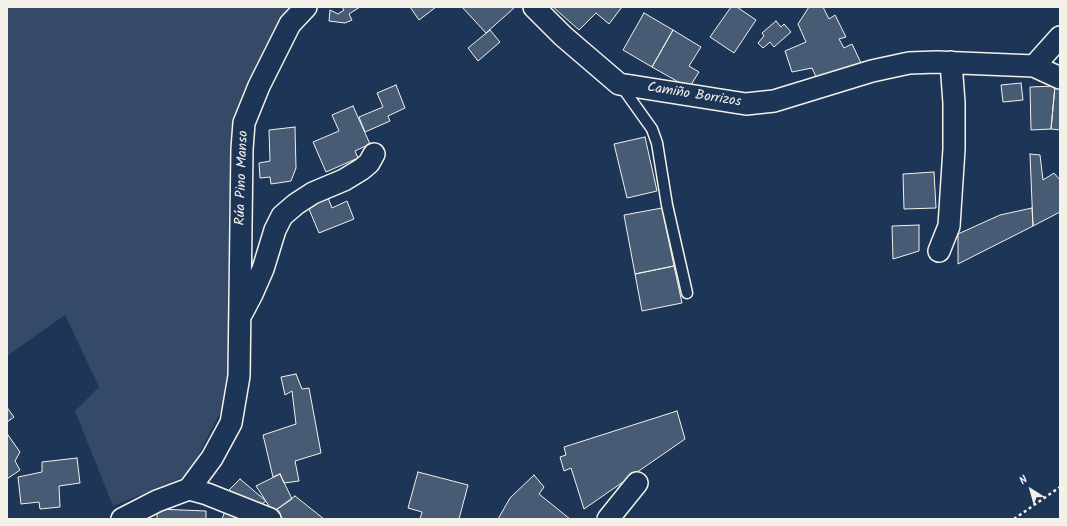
<!DOCTYPE html>
<html>
<head>
<meta charset="utf-8">
<style>
  body { margin:0 }
  #map { position:relative; width:1067px; height:526px; overflow:hidden; background:#1d3557; font-family:Kalam,sans-serif }
  canvas { display:block }
  .frame { position:absolute; inset:0; border:8px solid #f4f1e8; pointer-events:none }
  .north { position:absolute; left:1011px; top:470px; width:40px; height:40px; -webkit-text-stroke:3px #1d3557; paint-order:stroke; rotate:323deg; font-size:11px; font-weight:700; line-height:16px; text-align:center; color:#f4f1e8 }
  .north::after { content:''; display:block; margin:auto; width:14px; height:18px; background:#f4f1e8; clip-path:polygon(50% 0,100% 100%,50% 72%,0 100%) }
</style>
</head>
<body>
<div id="map">
<canvas width="1067" height="526"></canvas>
<div class="frame"></div>
<div class="north">N</div>
</div>
<script>
const g = document.querySelector('canvas').getContext('2d');
g.lineJoin = 'round';
function fillPath(path, color) {
  g.fillStyle = color;
  g.fill(path, 'evenodd');
}
function shape(rows) {
  const path = new Path2D();
  for (const r of rows) {
    path.moveTo(r[0], r[1]);
    for (let i = 2; i < r.length; i += 2) path.lineTo(r[i], r[i + 1]);
  }
  return path;
}
function stroke(path, color, width, dash) {
  g.strokeStyle = color;
  g.lineWidth = width;
  g.lineCap = dash ? 'butt' : 'round';
  g.setLineDash(dash || []);
  g.stroke(path);
}
function label(font, color, halo, rows, align = 'center') {
  g.font = font + ' Kalam,sans-serif';
  g.lineWidth = 3.5;
  g.setLineDash([]);
  g.textBaseline = 'middle';
  g.strokeStyle = halo;
  g.fillStyle = color;
  for (const [text, x, y, turn = 0] of rows) {
    g.save();
    g.translate(x, y);
    g.rotate((+turn || 0) * Math.PI / 180);
    g.textAlign = isNaN(turn) ? turn : align;
    if (halo) g.strokeText(text, 0, 0);
    g.fillText(text, 0, 0);
    g.restore();
  }
}
fillPath(shape([
  [7,7,306,7,242,149,231,159,239,376,188,475,113,506,75,411,99,387,65,315,7,356]
]), '#354a67');
const building = shape([
  [342,7,360,7,349,14,352,20,345,23,329,21,330,10,338,14,344,10,342,7],
  [410,7,436,7,419,20,410,7],
  [462,7,514,7,514,8,486,33,462,7],
  [553,7,622,7,609,24,596,13,579,30,553,7],
  [731,7,737,7,756,20,734,53,710,37,731,7],
  [809,7,823,7,829,19,835,15,846,37,839,39,844,48,852,44,861,63,817,79,812,68,792,72,785,51,806,42,798,24,809,7],
  [644,13,673,30,652,67,623,50,644,13],
  [776,21,781,27,784,24,791,32,774,47,770,42,763,48,758,43,764,36,762,33,776,21],
  [490,30,500,42,478,61,468,48,490,30],
  [673,30,701,47,689,66,699,72,689,88,652,67,673,30],
  [1021,83,1023,100,1003,102,1001,85,1021,83],
  [396,85,405,108,388,116,390,121,365,132,359,117,383,107,377,93,396,85],
  [1055,86,1051,129,1031,130,1030,87,1055,86],
  [1055,86,1060,87,1060,130,1051,129,1055,86],
  [353,106,370,144,355,151,358,158,326,172,313,142,339,131,332,115,353,106],
  [295,127,296,168,291,181,271,184,270,177,260,178,259,163,270,161,269,130,295,127],
  [645,137,657,191,627,198,614,144,645,137],
  [1030,154,1040,155,1043,180,1054,173,1060,180,1060,212,1033,226,1030,154],
  [934,172,936,208,904,209,903,174,934,172],
  [326,193,332,208,347,201,354,219,319,233,306,202,326,193],
  [662,208,674,266,635,274,624,215,662,208],
  [1032,208,1033,226,958,264,958,234,1000,215,1032,208],
  [919,225,919,251,893,259,892,226,919,225],
  [674,266,682,303,642,311,635,274,674,266],
  [296,374,302,389,309,388,321,453,295,461,299,481,284,483,280,474,273,477,263,435,296,424,292,391,285,395,281,377,296,374],
  [8,409,14,417,7,422,7,410,8,409],
  [677,411,685,439,584,509,571,468,564,471,560,457,566,455,564,447,677,411],
  [8,435,20,452,15,461,20,470,7,479,7,436,8,435],
  [77,458,80,483,59,486,60,507,40,509,39,502,21,504,18,477,42,472,42,462,77,458],
  [418,472,468,485,459,519,420,519,422,512,408,508,418,472],
  [280,474,292,499,273,512,256,486,280,474],
  [534,475,544,487,539,494,570,519,498,519,510,498,534,475],
  [240,479,266,501,256,508,225,494,240,479],
  [295,496,324,519,284,519,273,512,295,496],
  [157,509,206,511,206,519,157,519,157,509],
  [225,511,249,519,222,519,225,511]
]);
fillPath(building, '#485b74');
stroke(building, '#f4f1e8', 1);
const lane = shape([
  [622,87,652,129,657,143,667,205,687,293]
]);
const street = shape([
  [534,7,563,36,619,84,746,104,774,101,872,71,909,63,937,62,1034,66,1060,78],
  [1034,66,1060,37],
  [939,251,949,226,954,149,954,103,951,62],
  [242,313,252,294,263,269,275,230,282,216,296,204,313,193,344,180,362,169,369,163,374,154],
  [189,489,212,458,231,423,239,376,242,149,244,123,259,86,290,24,306,7],
  [122,519,157,501,189,489,207,494,270,519],
  [608,519,637,483]
]);
stroke(lane, '#f4f1e8', 13);
stroke(street, '#f4f1e8', 24);
stroke(shape([
  [1014,519,1060,487]
]), '#f4f1e8', 2.5, [3, 3]);
stroke(lane, '#1d3557', 10);
stroke(street, '#1d3557', 21);
label('14px', '#f4f1e8', '#1d3557', [
  ["Camiño Borrizos",694,96,9],
  ["Rúa Pino Manso",243,178,-88]
]);
</script>
</body>
</html>
